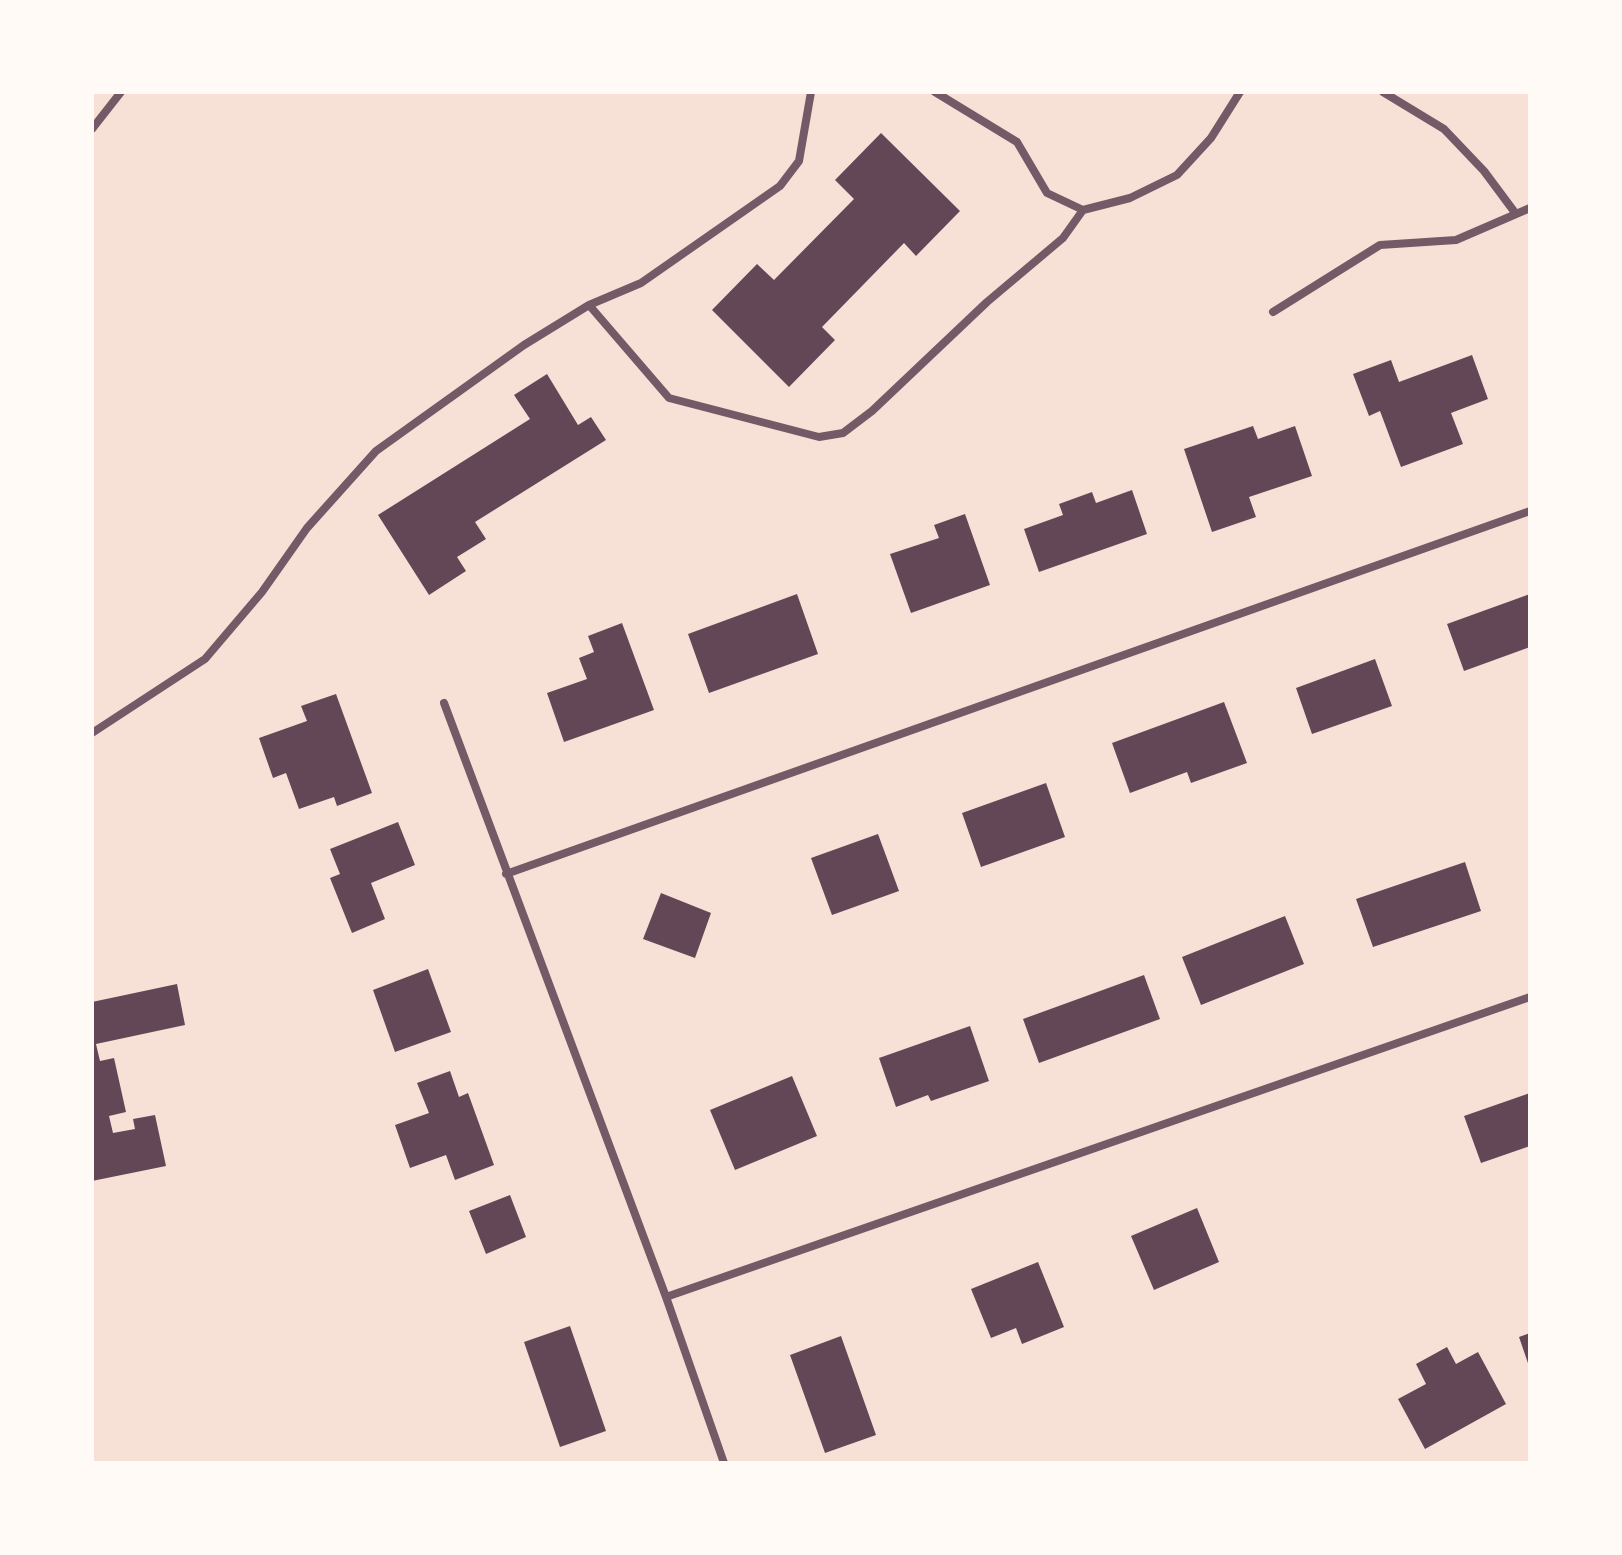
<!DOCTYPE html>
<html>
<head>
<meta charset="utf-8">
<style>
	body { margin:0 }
	#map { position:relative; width:1622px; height:1555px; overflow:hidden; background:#f7e1d7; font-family:"DejaVu Sans",sans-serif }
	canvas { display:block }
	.frame { position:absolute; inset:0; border:94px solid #fffaf5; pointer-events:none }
</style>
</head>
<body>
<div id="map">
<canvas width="1622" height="1555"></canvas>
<div class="frame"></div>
</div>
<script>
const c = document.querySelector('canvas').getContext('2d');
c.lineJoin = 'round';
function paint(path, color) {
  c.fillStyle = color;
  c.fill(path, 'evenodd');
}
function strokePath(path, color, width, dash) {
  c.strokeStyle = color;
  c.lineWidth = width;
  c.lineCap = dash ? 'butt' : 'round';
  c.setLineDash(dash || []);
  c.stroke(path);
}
paint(new Path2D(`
	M881,133L960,211L916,256L904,243L822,327L835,340L789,387L712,310L757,264L774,280L854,199L835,180Z
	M1472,355L1488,399L1451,413L1463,444L1401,467L1380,411L1369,416L1353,374L1391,360L1399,382Z
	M547,374L578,425L591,417L606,440L475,522L486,539L457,557L466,571L429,595L378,515L530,419L514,395Z
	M1253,426L1258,439L1295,426L1312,476L1249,497L1256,517L1212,532L1184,449Z
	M1132,490L1147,534L1039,572L1024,529L1063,515L1059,504L1092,492L1096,503Z
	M965,514L990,585L911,613L890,554L939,538L934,525Z
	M797,594L818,654L709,693L688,634Z
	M1530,594V647L1464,671L1447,624Z
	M622,623L654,710L564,742L547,693L587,679L579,658L594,652L588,636Z
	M1375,659L1392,706L1312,734L1296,688Z
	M336,694L372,793L337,806L334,797L299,809L286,773L273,778L259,738L307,721L301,706Z
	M1224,702L1247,763L1191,783L1187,772L1130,793L1112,743Z
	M1046,783L1065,837L981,867L962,813Z
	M398,822L415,865L371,883L385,919L352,933L330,878L340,874L330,849Z
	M878,834L899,891L832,915L811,858Z
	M1465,862L1481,911L1373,947L1356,899Z
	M661,893L711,913L695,958L643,939Z
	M1285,916L1304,964L1201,1005L1182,957Z
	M428,969L451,1032L395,1052L373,990Z
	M1144,975L1160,1019L1039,1063L1023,1019Z
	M177,984L185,1025L96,1044L100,1061L114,1058L126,1112L109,1116L113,1133L135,1129L133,1119L155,1115L166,1166L92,1181V1002Z
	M970,1026L989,1081L931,1101L928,1095L896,1107L879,1058Z
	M450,1071L459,1097L468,1093L494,1165L455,1180L446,1155L410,1168L395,1125L429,1113L417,1083Z
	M792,1076L817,1136L735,1170L710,1110Z
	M1530,1093V1146L1481,1163L1464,1116Z
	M510,1195L526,1237L486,1254L469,1211Z
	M1197,1208L1219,1262L1154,1290L1131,1236Z
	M1038,1262L1064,1327L1022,1344L1016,1328L991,1338L971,1289Z
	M570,1326L606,1431L560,1447L524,1342Z
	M1530,1333V1369L1519,1337Z
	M841,1336L876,1435L825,1453L790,1355Z
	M1447,1347L1456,1364L1478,1352L1506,1404L1425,1449L1398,1399L1426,1384L1416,1364Z`), '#644757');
strokePath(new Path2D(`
	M935,92L1017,142L1047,193L1083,210L1130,198L1177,175L1211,138L1240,92
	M1383,92L1444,129L1484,171L1516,214
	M92,129L121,92
	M589,305L669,398L819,437L843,433L872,411L987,302L1063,238L1083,210
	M1273,312L1380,245L1456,240L1530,208
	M444,703L666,1297L724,1463
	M92,733L205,659L262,592L307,528L376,451L524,345L589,305L641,283L780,186L799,161L811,92
	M506,874L1530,511
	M666,1297L1530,997`), '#755966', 8);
</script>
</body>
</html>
